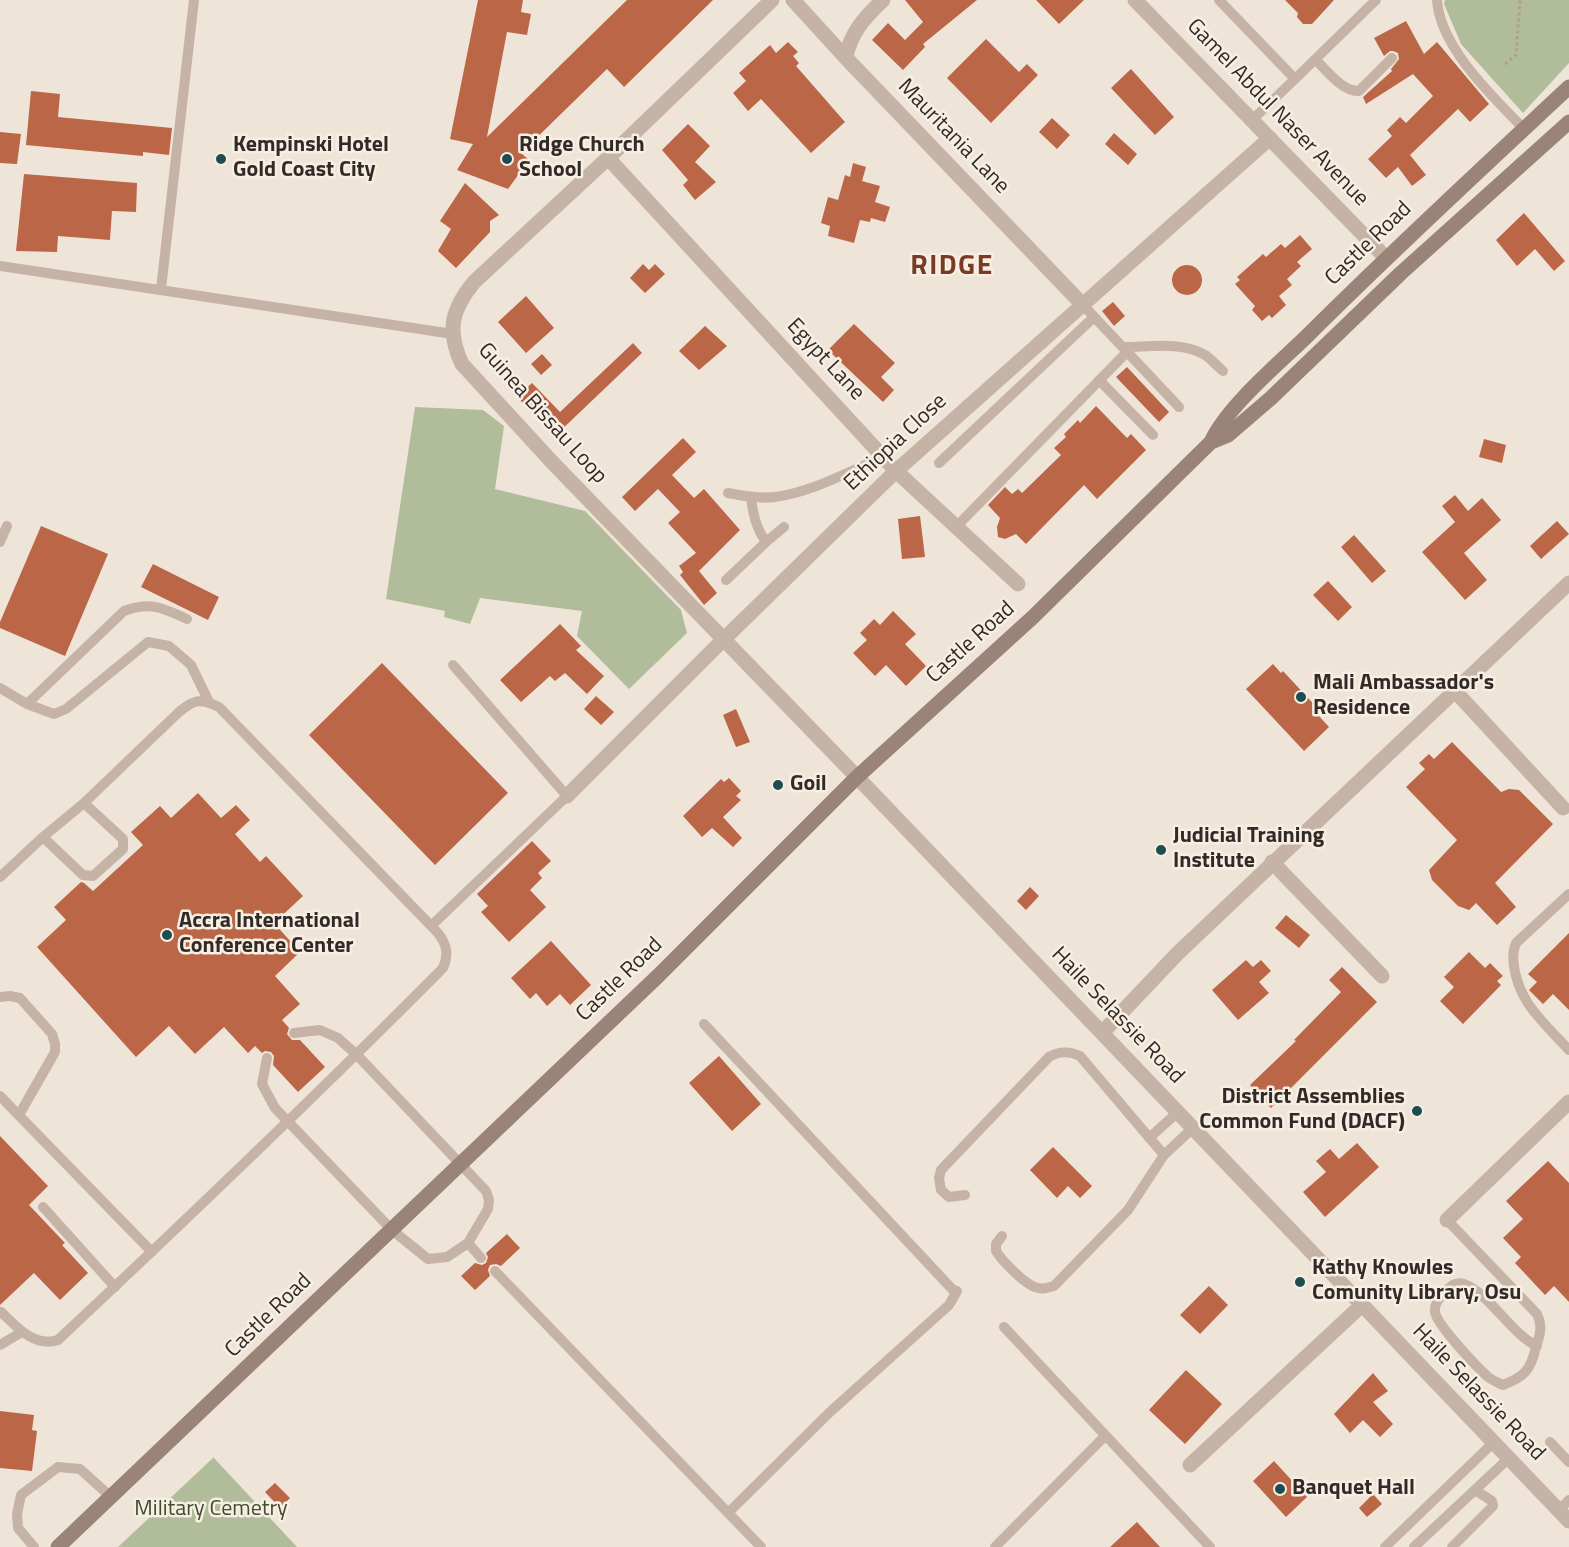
<!DOCTYPE html>
<html>
<head>
<meta charset="utf-8">
<style>
	body { margin:0 }
	canvas { display:block; background:#efe4d8 }
</style>
</head>
<body>
<canvas width="1569" height="1547"></canvas>
<script>
const c = document.querySelector('canvas').getContext('2d');
c.lineJoin = 'round';
function paint(path, color) {
  c.fillStyle = color;
  c.fill(path, 'evenodd');
}
function strokePath(path, color, width, dash) {
  c.strokeStyle = color;
  c.lineWidth = width;
  c.lineCap = dash ? 'butt' : 'round';
  c.setLineDash(dash || []);
  c.stroke(path);
}
function label(font, color, halo, rows, align = 'center') {
  c.font = font + ' "Titillium Web",sans-serif';
  c.lineWidth = 5;
  c.setLineDash([]);
  c.textBaseline = 'middle';
  c.strokeStyle = halo;
  c.fillStyle = color;
  for (const [text, x, y, turn = 0] of rows) {
    c.save();
    c.translate(x, y);
    c.rotate((+turn || 0) * Math.PI / 180);
    c.textAlign = isNaN(turn) ? turn : align;
    if (halo) c.strokeText(text, 0, 0);
    c.fillText(text, 0, 0);
    c.restore();
  }
}
paint(new Path2D(`
	M1445,0H1569V63L1523,113L1461,44L1444,4Z
	M415,407L483,410L504,426L495,489L585,511L681,610L687,633L629,689L577,636L582,611L480,598L470,624L444,617L445,611L386,599Z
	M213,1457L297,1547H118L213,1458Z`), '#b0bc9a');
paint(new Path2D(`
	M478,0H523L521,12L531,14L527,35L507,32L487,137L627,0H713L624,87L607,69L521,153L529,160L508,189L457,170L473,144L450,139Z
	M905,0H977L923,44L925,47L903,70L872,40L888,23L905,40L923,22Z
	M1036,0H1084L1059,24Z
	M1285,0H1334L1312,24H1303L1297,17L1298,13Z
	M1406,21L1424,54L1437,42L1489,104L1470,122L1458,109L1410,155L1426,175L1412,186L1398,167L1386,178L1368,159L1392,136L1387,130L1400,117L1406,123L1433,96L1413,74L1366,104L1363,97L1392,71L1391,69L1399,59L1398,53L1393,51H1390L1384,56L1374,38Z
	M986,39L1019,72L1027,64L1038,75L991,123L947,78Z
	M788,42L798,52L793,56L799,63L796,66L845,122L811,153L761,99L748,111L733,93L746,81L739,73L770,45L776,53Z
	M1131,69L1174,117L1155,135L1111,88Z
	M31,91L60,94L58,117L172,128L169,155L143,152V156L26,145Z
	M1052,118L1070,135L1057,149L1039,132Z
	M688,124L710,146L695,162L716,182L695,200L683,185L688,180L662,150Z
	M0,132L21,134L17,164L0,163Z
	M1114,133L1137,154L1128,165L1105,144Z
	M853,163L866,167L862,181L880,186L875,202L890,207L885,222L871,218L870,222L860,220L854,243L828,236L830,226L821,223L828,197L838,200L845,175L850,177Z
	M24,174L137,183L136,212L112,211L110,240L58,236L57,252L16,251Z
	M465,183L499,215L490,221V232L456,268L438,251L451,229L440,221Z
	M1524,213L1565,261L1554,271L1535,249L1517,266L1496,240Z
	M1300,235L1312,249L1297,262L1301,266L1287,279L1292,285L1279,296L1286,305L1272,318L1269,315L1262,321L1252,310L1255,306L1235,284L1240,280L1237,277L1263,254L1266,257L1281,244L1285,248Z
	M643,264L649,270L655,264L665,274L645,293L630,278Z
	M1172 280a15 15 0 1 1 30 0a15 15 0 1 1-30 0Z
	M526,296L554,328L526,353L498,322Z
	M1113,302L1125,316L1114,326L1102,311Z
	M854,324L895,363L881,377L894,390L883,402L828,350Z
	M705,326L727,346L699,370L679,351Z
	M633,343L642,353L557,434L537,413L535,415L517,397L532,383L560,412Z
	M542,354L552,365L541,375L531,364Z
	M1127,367L1169,412L1159,422L1116,377Z
	M1096,406L1127,438L1131,434L1146,450L1097,499L1084,485L1026,544L1016,534L1005,539L998,537L997,527L1000,518L988,505L1005,487L1012,494L1018,489L1022,493L1061,455L1054,448L1066,437L1064,434L1078,420L1080,423Z
	M683,438L696,452L672,475L694,498L704,489L740,530L699,571L717,593L704,605L680,575L683,572L679,566L696,553L668,523L680,512L658,489L635,511L622,497Z
	M1484,439L1506,445L1502,463L1479,457Z
	M1455,495L1468,511L1482,498L1501,520L1464,553L1487,580L1465,600L1422,552L1455,522L1442,506Z
	M920,516L925,557L902,559L898,519Z
	M1557,521L1569,534L1541,559L1530,546Z
	M41,526L108,554L65,656L0,628V622Z
	M1354,535L1386,571L1372,583L1341,547Z
	M153,564L219,597L208,620L141,587Z
	M1328,581L1352,607L1338,621L1313,595Z
	M893,611L916,634L905,644L926,666L906,686L886,665L875,676L853,653L867,640L860,633L874,619L880,625Z
	M560,624L581,646L576,650L604,676L587,694L565,673L555,681L550,676L521,702L500,680Z
	M382,663L508,793L435,865L309,735Z
	M1273,664L1281,673L1283,671L1321,712L1318,715L1329,727L1304,751L1246,689Z
	M596,696L614,712L601,725L584,709Z
	M736,709L750,742L736,747L723,715Z
	M1452,742L1501,792L1509,789L1519,790L1553,824L1495,883L1516,907L1497,925L1476,903L1469,910L1458,906L1432,880L1429,870L1457,840L1406,787L1425,769L1419,763L1429,754L1434,759Z
	M729,778L741,791L736,796L741,800L723,817L742,838L733,847L712,828L702,837L683,816L721,779L724,782Z
	M198,793L221,818L236,805L250,820L235,834L260,862L266,856L303,896L274,923L300,952L275,976L300,1004L282,1020L289,1028L287,1034L292,1040H300L325,1067L298,1092L273,1065L274,1056L271,1052L265,1051L262,1053L255,1046L248,1053L224,1027L195,1054L169,1026L136,1057L37,947L66,920L54,907L81,882L84,883L93,891L143,845L131,832L160,806L171,818Z
	M532,841L551,861L538,873L542,878L530,890L546,907L509,942L481,912L488,906L477,894Z
	M1030,887L1039,896L1026,910L1017,901Z
	M1286,915L1310,935L1299,948L1275,928Z
	M1569,933V1010L1553,994L1543,1004L1529,990L1537,982L1528,974Z
	M551,941L591,985L570,1005L560,994L547,1006L536,993L530,999L511,978Z
	M1469,952L1485,968L1490,963L1503,976L1497,981L1501,985L1463,1024L1440,1001L1454,987L1444,977Z
	M1246,960L1253,967L1261,960L1271,971L1259,982L1269,993L1238,1020L1212,990Z
	M1342,967L1377,1002L1271,1108L1250,1085L1296,1041L1294,1040L1341,992L1329,980Z
	M719,1056L761,1104L732,1131L689,1083Z
	M0,1136L48,1186L29,1205L65,1243L62,1245L88,1273L60,1300L34,1273L0,1305Z
	M1357,1143L1379,1167L1325,1217L1303,1192L1326,1172L1316,1161L1330,1149L1339,1159Z
	M1053,1147L1092,1186L1080,1198L1068,1186L1057,1198L1030,1170Z
	M1548,1161L1569,1183V1302L1554,1286L1545,1295L1515,1263L1521,1257L1503,1238L1523,1219L1506,1201Z
	M507,1234L520,1248L501,1266L496,1264L490,1265L488,1270L490,1276L475,1290L461,1276L475,1263L482,1265L486,1263L488,1257L486,1253Z
	M1209,1286L1228,1305L1200,1334L1180,1315Z
	M1186,1370L1222,1404L1185,1444L1149,1410Z
	M1373,1373L1388,1391L1373,1402L1393,1424L1380,1437L1363,1420L1350,1433L1334,1414Z
	M0,1411L34,1415L32,1430L37,1431L32,1471L0,1468Z
	M1274,1461L1307,1497L1286,1517L1253,1481Z
	M275,1483L290,1498L280,1508L265,1492Z
	M1373,1494L1382,1504L1367,1517L1359,1508Z
	M1137,1522L1160,1547H1110Z`), '#bc6648');
strokePath(new Path2D(`
	M1505,64L1516,55L1520,0`), '#b19f90', 3, [3, 3]);
strokePath(new Path2D(`
	M1219,0L1295,79L1252,120
	M1437,0C1440,47 1492,96 1524,129
	M1316,60C1327,71 1343,92 1359,91L1392,58
	M1295,79L1376,0
	M0,266L453,334
	M161,289L194,0
	M1082,304L1179,407
	M1123,347C1149,347 1182,341 1205,355C1211,359 1217,366 1223,371
	M1099,380L1153,435
	M939,463L1094,317
	M728,493C743,496 759,499 775,497C810,493 850,471 883,457
	M956,527L1127,352
	M0,542L7,526
	M766,542L784,527
	M726,580L766,542C756,528 753,514 751,497
	M0,688L27,704L54,714L66,709L148,642L169,646L191,665L209,702
	M27,704L124,611C151,601 163,608 187,619
	M43,837L83,875L93,876L123,849V839L84,803
	M0,877L43,837L84,803L179,712C195,699 200,698 219,707L438,933C447,945 449,954 443,968C317,1095 188,1218 58,1340C34,1348 16,1326 1,1312
	M1569,894L1516,943C1509,959 1517,985 1526,1000C1534,1015 1557,1037 1569,1050
	M431,926L567,796L453,665
	M0,997L10,996L20,998L52,1034L55,1044V1052L19,1115
	M704,1024L953,1290L957,1291L949,1305L830,1412L728,1513
	M267,1058L262,1084L275,1108L392,1230L428,1259L447,1257L468,1243L488,1209L489,1200L486,1191L357,1055L338,1038L320,1030L294,1033
	M0,1096L152,1252
	M1149,1138L1178,1112
	M965,1195L949,1197L941,1190L939,1178L941,1170L1049,1057C1060,1051 1069,1051 1080,1056L1164,1155
	M43,1207L115,1287
	M1447,1220L1537,1314C1543,1327 1540,1334 1536,1347C1531,1370 1524,1377 1503,1385C1497,1382 1491,1380 1487,1376C1476,1366 1437,1325 1435,1312C1434,1305 1439,1298 1444,1293C1450,1287 1455,1281 1464,1284C1489,1293 1511,1334 1537,1346
	M1002,1236L996,1244V1251C1002,1261 1025,1284 1035,1287C1042,1290 1047,1288 1054,1286L1128,1210L1164,1155L1193,1128
	M468,1243L481,1258
	M495,1271L761,1547
	M1004,1327L1210,1547
	M0,1345L22,1332
	M1550,1442L1569,1462
	M1559,1510L1569,1500
	M34,1547L18,1528L17,1514L21,1495L58,1467L80,1469L111,1497
	M995,1547L1105,1436
	M1385,1547L1494,1442
	M1414,1547L1509,1458
	M1452,1547L1493,1506L1492,1501L1475,1490`), '#c5b4a5', 10);
strokePath(new Path2D(`
	M772,0L608,158L474,282C452,309 446,330 462,364L552,462L857,777L1569,1521
	M793,0L846,58L1082,304
	M1135,0L1386,258
	M846,58C850,33 865,17 883,0
	M608,158L896,471L1018,584
	M1454,690L1563,808
	M567,796L724,639L896,471L1270,138
	M1272,862L1382,976
	M1102,1033L1178,953L1569,583
	M1447,1220L1569,1102
	M1190,1465L1362,1305`), '#c5b4a5', 15);
strokePath(new Path2D(`
	M1211,442C1227,407 1277,365 1305,338C1391,252 1480,170 1569,87
	M58,1547L658,976L857,777L1033,617L1211,442L1228,435L1271,398L1401,273L1569,122`), '#998477', 15);
for (const [x, y, r, color] of [
	[221,159,6,"#1f4c50"],
	[507,159,6,"#1f4c50"],
	[1301,697,6,"#1f4c50"],
	[778,785,6,"#1f4c50"],
	[1161,850,6,"#1f4c50"],
	[167,935,6,"#1f4c50"],
	[1417,1111,6,"#1f4c50"],
	[1300,1282,6,"#1f4c50"],
	[1280,1489,6,"#1f4c50"]
]) {
  const dot = new Path2D();
  dot.arc(x, y, r, 0, 2 * Math.PI);
  c.fillStyle = color;
  c.fill(dot);
  strokePath(dot, '#f7eee4', 2);
}
label('22px', '#322a26', '#f7eee4', [
	["Gamel Abdul Naser Avenue",1277,113,46],
	["Mauritania Lane",953,137,46],
	["Castle Road",1369,244,-44],
	["Egypt Lane",825,360,47],
	["Guinea Bissau Loop",542,414,48],
	["Ethiopia Close",896,443,-43],
	["Castle Road",971,643,-42],
	["Castle Road",620,980,-44],
	["Haile Selassie Road",1117,1016,46],
	["Castle Road",269,1316,-44],
	["Haile Selassie Road",1478,1393,46]
]);
label('bold 22px', '#322a26', '#f7eee4', [
	["Kempinski Hotel",233,146],
	["Gold Coast City",233,171],
	["Ridge Church",519,146],
	["School",519,171],
	["Mali Ambassador's",1313,684],
	["Residence",1313,709],
	["Goil",790,785],
	["Judicial Training",1173,837],
	["Institute",1173,862],
	["Accra International",179,922],
	["Conference Center",179,947],
	["District Assemblies",1405,1098,"right"],
	["Common Fund (DACF)",1405,1123,"right"],
	["Kathy Knowles",1312,1269],
	["Comunity Library, Osu",1312,1294],
	["Banquet Hall",1292,1489]
], 'left');
label('22px', '#414e2c', '#f7eee4', [
	["Military Cemetry",211,1510]
]);
c.letterSpacing = '1.5px';
label('bold 28px', '#7a3b25', '#f7eee4', [
	["RIDGE",952,267]
]);
c.letterSpacing = '0px';
</script>
</body>
</html>
